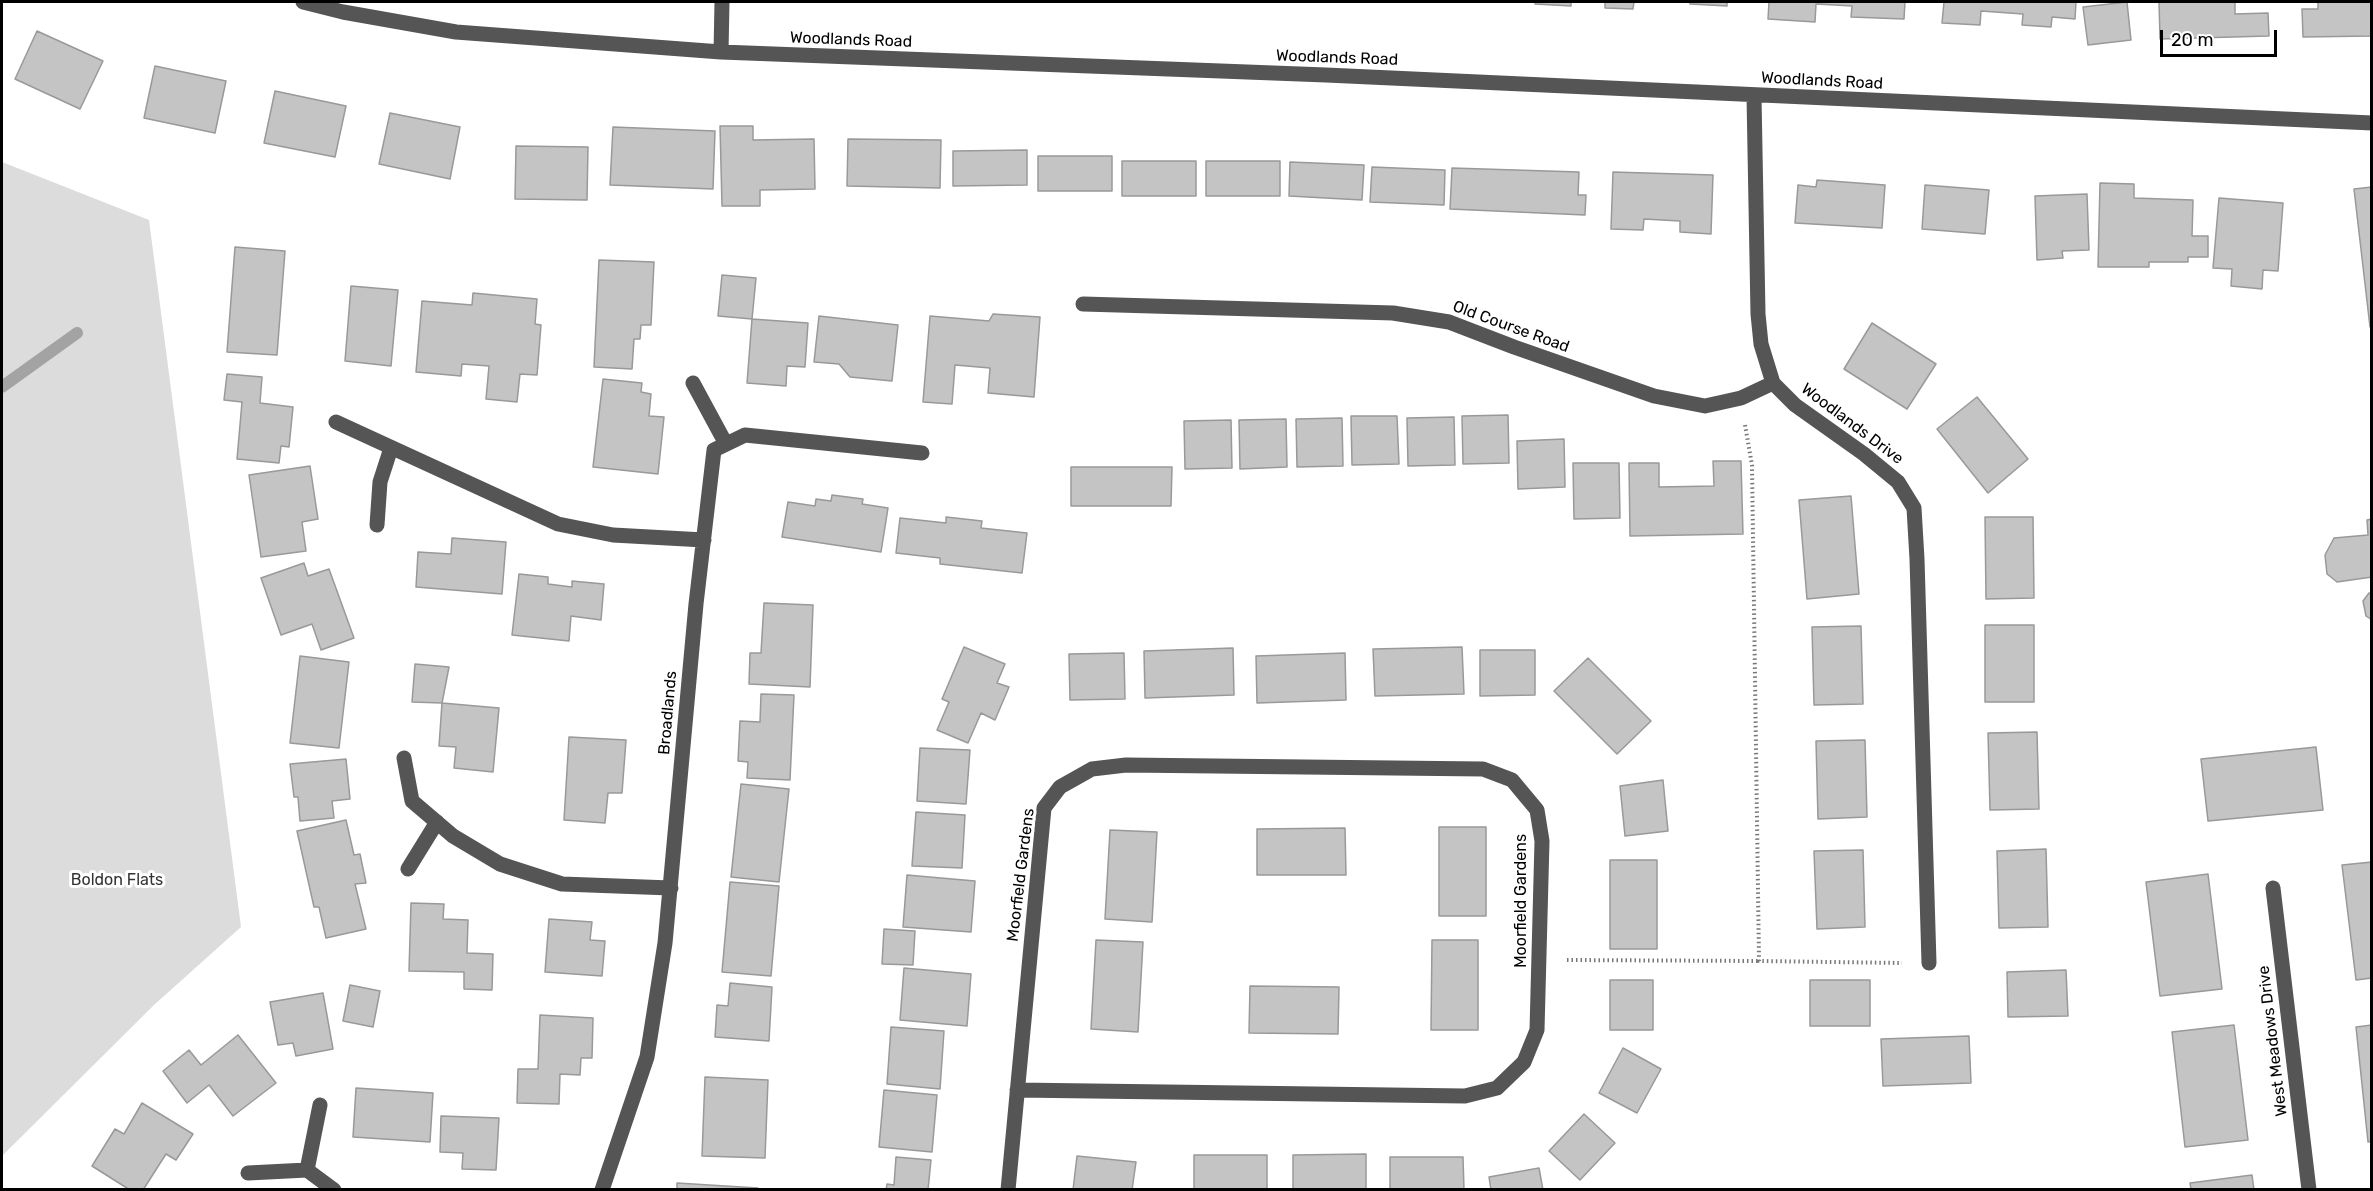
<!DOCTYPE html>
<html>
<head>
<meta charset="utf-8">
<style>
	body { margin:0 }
	#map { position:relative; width:2373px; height:1191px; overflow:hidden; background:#fff; font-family:Rubik,sans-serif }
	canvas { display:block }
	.frame { position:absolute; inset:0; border:3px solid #000; pointer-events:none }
	.scale { position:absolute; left:2160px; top:30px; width:117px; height:27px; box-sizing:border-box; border:3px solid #000; border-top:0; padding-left:8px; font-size:18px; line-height:21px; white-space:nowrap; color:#000; -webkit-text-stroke:4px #fff; paint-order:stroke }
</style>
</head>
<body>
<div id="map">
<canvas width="2373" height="1191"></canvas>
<div class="frame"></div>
<div class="scale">20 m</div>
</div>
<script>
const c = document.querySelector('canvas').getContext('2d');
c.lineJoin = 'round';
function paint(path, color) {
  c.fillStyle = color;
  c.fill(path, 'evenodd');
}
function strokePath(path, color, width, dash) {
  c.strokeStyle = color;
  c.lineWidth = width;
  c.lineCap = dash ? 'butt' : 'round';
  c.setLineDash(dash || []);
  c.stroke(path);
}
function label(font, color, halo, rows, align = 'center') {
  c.font = font + ' Rubik,sans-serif';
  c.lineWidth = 6;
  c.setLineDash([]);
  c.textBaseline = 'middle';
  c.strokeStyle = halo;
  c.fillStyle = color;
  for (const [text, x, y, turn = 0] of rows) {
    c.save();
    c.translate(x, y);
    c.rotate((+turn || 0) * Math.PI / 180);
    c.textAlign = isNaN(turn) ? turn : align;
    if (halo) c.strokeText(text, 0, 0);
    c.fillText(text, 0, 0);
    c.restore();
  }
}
paint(new Path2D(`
	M2,162L149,220L241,927L154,1005L2,1156Z`), '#dcdcdc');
strokePath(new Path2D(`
	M2,387L77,333`), '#a3a3a3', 12);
const building = new Path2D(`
	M1536,2H1571V6L1535,4Z
	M1595,2H1634L1633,9L1605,8V2Z
	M1690,2H1727V6L1690,4Z
	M1769,2H1905L1904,19L1851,17L1852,6L1816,4L1815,22L1768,19Z
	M1944,2H2076L2075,19L2052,17L2051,27L2022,25L2023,14L1981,11L1980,25L1942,23Z
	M2127,2L2131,40L2088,45L2083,7Z
	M2159,2H2235V14L2268,13L2269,36L2160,39Z
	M2318,2H2372V36L2303,37L2302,9H2318Z
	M37,31L103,61L80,109L15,79Z
	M155,66L226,81L215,133L144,118Z
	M275,91L346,106L335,157L264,143Z
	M390,113L460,127L450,179L379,164Z
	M720,126H753V140L814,139L815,189L760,190V206H722Z
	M613,127L715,131L713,189L610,185Z
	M848,139L941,140L940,188L847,186Z
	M516,146L588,147L587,200L515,199Z
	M1027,150V185L953,186V151Z
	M1038,156H1112V191H1038Z
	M1122,161H1196V196H1122Z
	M1206,161H1280V196H1206Z
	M1290,162L1364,165L1362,200L1289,196Z
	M1372,167L1445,170L1444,205L1370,202Z
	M1452,168L1579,172L1578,195H1586L1585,215L1450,209Z
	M1613,172L1713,175L1711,234L1680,232V221L1644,219L1643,230L1611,229Z
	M1817,180L1885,185L1882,228L1795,223L1798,185L1816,187Z
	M2100,183L2134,184V198L2193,200L2192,236H2208V257H2188V262H2149V267H2098Z
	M1925,185L1989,190L1985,234L1922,229Z
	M2372,187V326L2370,327L2354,189Z
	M2087,194L2089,250L2062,251L2063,258L2037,260L2035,196Z
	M2219,198L2283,203L2278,271L2263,270L2262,289L2231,286L2232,269L2213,268Z
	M235,247L285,251L277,355L227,352Z
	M599,260L654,262L651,325H641L640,339H634L632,369L594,367Z
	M722,275L756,278L752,319L718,316Z
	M351,286L398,290L391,366L345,361Z
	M473,293L537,299L535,324L541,325L537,375L520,374L517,402L486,399L489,366L462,364L461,376L416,372L422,301L472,305Z
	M993,314L1040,317L1034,397L988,393L990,368L955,365L952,404L923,402L930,316L989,321Z
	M819,316L898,325L892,381L850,377L839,364L814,362Z
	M752,319L808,323L805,367L787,366L786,386L747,383Z
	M1872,323L1936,364L1907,409L1844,369Z
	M227,374L262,377L260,403L293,407L289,447L281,446L279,463L237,459L242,402L224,400Z
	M603,379L642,383L641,392L651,394L649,416L664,417L658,474L593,467Z
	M1977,397L2028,459L1988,493L1937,429Z
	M1508,415L1509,463L1463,464L1462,416Z
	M1351,416H1397L1399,464L1352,465Z
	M1454,417L1455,465L1408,466L1407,418Z
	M1342,418L1343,466L1297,467L1296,419Z
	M1286,419L1287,467L1240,469L1239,420Z
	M1231,420L1232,468L1185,469L1184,421Z
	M1564,439L1565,487L1518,489L1517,441Z
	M1713,461H1741L1743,534L1630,536L1629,463H1659V487L1714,486Z
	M1573,463H1619L1620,518L1574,519Z
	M310,466L318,519L302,522L306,551L261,557L249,475Z
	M1071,467H1172L1171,506H1071Z
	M832,495L863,499L862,504L888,508L881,552L782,537L788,502L815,506L816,499L831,501Z
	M1851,496L1859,594L1807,599L1799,500Z
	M946,517L982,521L981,528L1027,533L1022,573L940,564V558L896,553L900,518L946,523Z
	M1985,517H2033L2034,598L1986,599Z
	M2372,519V577L2337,582L2327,574L2325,555L2334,538L2368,535L2367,520Z
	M452,538L506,542L502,594L416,587L418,552L451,554Z
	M304,563L308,576L329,569L354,638L321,650L312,624L281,635L261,578Z
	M519,574L548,577V584L572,587V581L604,584L601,620L571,616L569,641L512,635Z
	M2369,593H2372V620L2366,616L2363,601Z
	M764,603L813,605L810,687L749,684L750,653H761Z
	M1985,625H2034V702H1985Z
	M1861,626L1863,704L1814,705L1812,627Z
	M964,647L1005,664L997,683L1009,687L995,720L981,713L968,743L937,730L949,702L942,699Z
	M1462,647L1464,694L1375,696L1373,649Z
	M1233,648L1234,695L1145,698L1144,651Z
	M1480,650H1535V695L1480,696Z
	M1124,653L1125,699L1070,700L1069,654Z
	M1345,653L1346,700L1257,703L1256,656Z
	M300,656L349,662L339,748L290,743Z
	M1588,658L1651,721L1617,754L1554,691Z
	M415,664L449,667L442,703L412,702Z
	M761,694L794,695L790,780L747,778L748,762L738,761L740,721L760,722Z
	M442,703L499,708L493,772L454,768L456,747L439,746Z
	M2037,732L2039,809L1990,810L1988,733Z
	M569,737L626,740L622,793H608L605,823L564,820Z
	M1865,740L1867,817L1818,819L1816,741Z
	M2316,747L2323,810L2208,821L2201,759Z
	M920,748L970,750L966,804L917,801Z
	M346,759L350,799L332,801L334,818L300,821L298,797H294L290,764Z
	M1663,780L1668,831L1625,836L1620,786Z
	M741,784L789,789L779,882L731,877Z
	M916,812L965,815L962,868L912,866Z
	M346,820L354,855L360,854L366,883L355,884L366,929L326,938L319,907H314L297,831Z
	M1439,827H1486V916H1439Z
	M1345,828L1346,875H1257V829Z
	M1110,830L1157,832L1152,922L1105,919Z
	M2046,849L2048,927L1999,928L1997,851Z
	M1863,850L1865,927L1817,929L1814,851Z
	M1610,860H1657V949H1610Z
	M2372,862V978L2356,980L2342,865Z
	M2208,874L2222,989L2160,996L2146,882Z
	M907,875L975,881L971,932L903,927Z
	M730,882L779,886L771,976L722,972Z
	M411,903L444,904L443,919L468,920L467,953L493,954L492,990L464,989V972L409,971Z
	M549,919L592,922L590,940L605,941L602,976L545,972Z
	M884,929L915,931L913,965L882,964Z
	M1096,940L1143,942L1138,1032L1091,1029Z
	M1432,940H1478V1030H1431Z
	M904,968L971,974L967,1026L900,1020Z
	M2066,970L2068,1016L2008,1017L2007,972Z
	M1610,980H1653V1030H1610Z
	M1810,980H1870V1026H1810Z
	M730,983L772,987L769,1041L715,1037L717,1005L728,1006Z
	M350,985L380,991L373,1027L343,1021Z
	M1250,986L1339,987L1338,1034L1249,1033Z
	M323,993L333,1049L296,1056L293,1043L278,1045L270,1002Z
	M540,1015L593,1018L592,1058H581L580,1075L560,1074L559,1104L517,1103L518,1069H538Z
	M2234,1025L2248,1140L2185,1147L2172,1032Z
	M2372,1025V1141L2368,1142L2356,1027Z
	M891,1027L944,1031L940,1089L887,1084Z
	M238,1035L276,1083L233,1116L209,1085L187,1103L163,1071L189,1050L201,1065Z
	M1969,1036L1971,1083L1883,1086L1881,1039Z
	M1623,1048L1661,1069L1637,1113L1599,1093Z
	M705,1077L768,1080L765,1158L702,1156Z
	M356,1088L433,1093L430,1142L353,1137Z
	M884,1090L937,1095L932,1152L879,1147Z
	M142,1103L193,1134L176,1160L166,1154L143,1190H130L92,1166L115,1129L124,1134Z
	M1584,1114L1615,1143L1580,1180L1549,1151Z
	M441,1116L499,1118L496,1170L462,1169L463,1153L440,1152Z
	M1366,1154V1190H1293V1155Z
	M1194,1155H1267V1190H1194Z
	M1077,1156L1136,1162L1132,1190H1073Z
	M896,1157L931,1160L928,1190H886L887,1184L894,1185Z
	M1390,1157H1463L1464,1190H1390Z
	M1539,1168L1543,1190H1491L1489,1177Z
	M2252,1175L2254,1190H2191L2190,1183Z
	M677,1183L758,1188L757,1190H677Z`);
paint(building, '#c4c4c4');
strokePath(building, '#999', 1.5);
strokePath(new Path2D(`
	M1745,425L1752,465L1759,961L1902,963
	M1567,960L1759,961`), '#777', 4, [1.5, 3]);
strokePath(new Path2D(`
	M303,2L343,12L456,32L721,52L1326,75L2372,123
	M721,52L722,2
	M1754,96L1758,314L1761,344L1773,383L1795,405L1864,454L1898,482L1914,508L1917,559L1929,963
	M1083,304L1393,313L1449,322L1514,347L1654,396L1705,406L1741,398L1773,383
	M693,383L726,444
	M336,422L558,524L613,535L704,540
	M377,525L380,482L391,448
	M404,758L412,801L453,836L500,864L562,884L671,888
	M408,869L437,822
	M2273,888L2309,1190
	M307,1170L320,1105
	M248,1173L307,1170L334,1190
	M602,1190L647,1057L665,943L696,604L714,450L745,435L922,453
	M1008,1190L1044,808L1060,787L1092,769L1126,765L1483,769L1512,780L1537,810L1542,841L1537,1030L1524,1062L1497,1088L1465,1096L1017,1090`), '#555', 15);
label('16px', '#000', '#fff', [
	["Woodlands Road",851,40,2],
	["Woodlands Road",1337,58,2],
	["Woodlands Road",1822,81,3],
	["Old Course Road",1511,327,20],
	["Woodlands Drive",1852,424,37],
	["Broadlands",668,713,-85],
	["Moorfield Gardens",1021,875,-83],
	["Moorfield Gardens",1521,901,-90],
	["West Meadows Drive",2273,1041,-97]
]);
label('16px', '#333', '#fff', [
	["Boldon Flats",117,880]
]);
</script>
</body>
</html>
